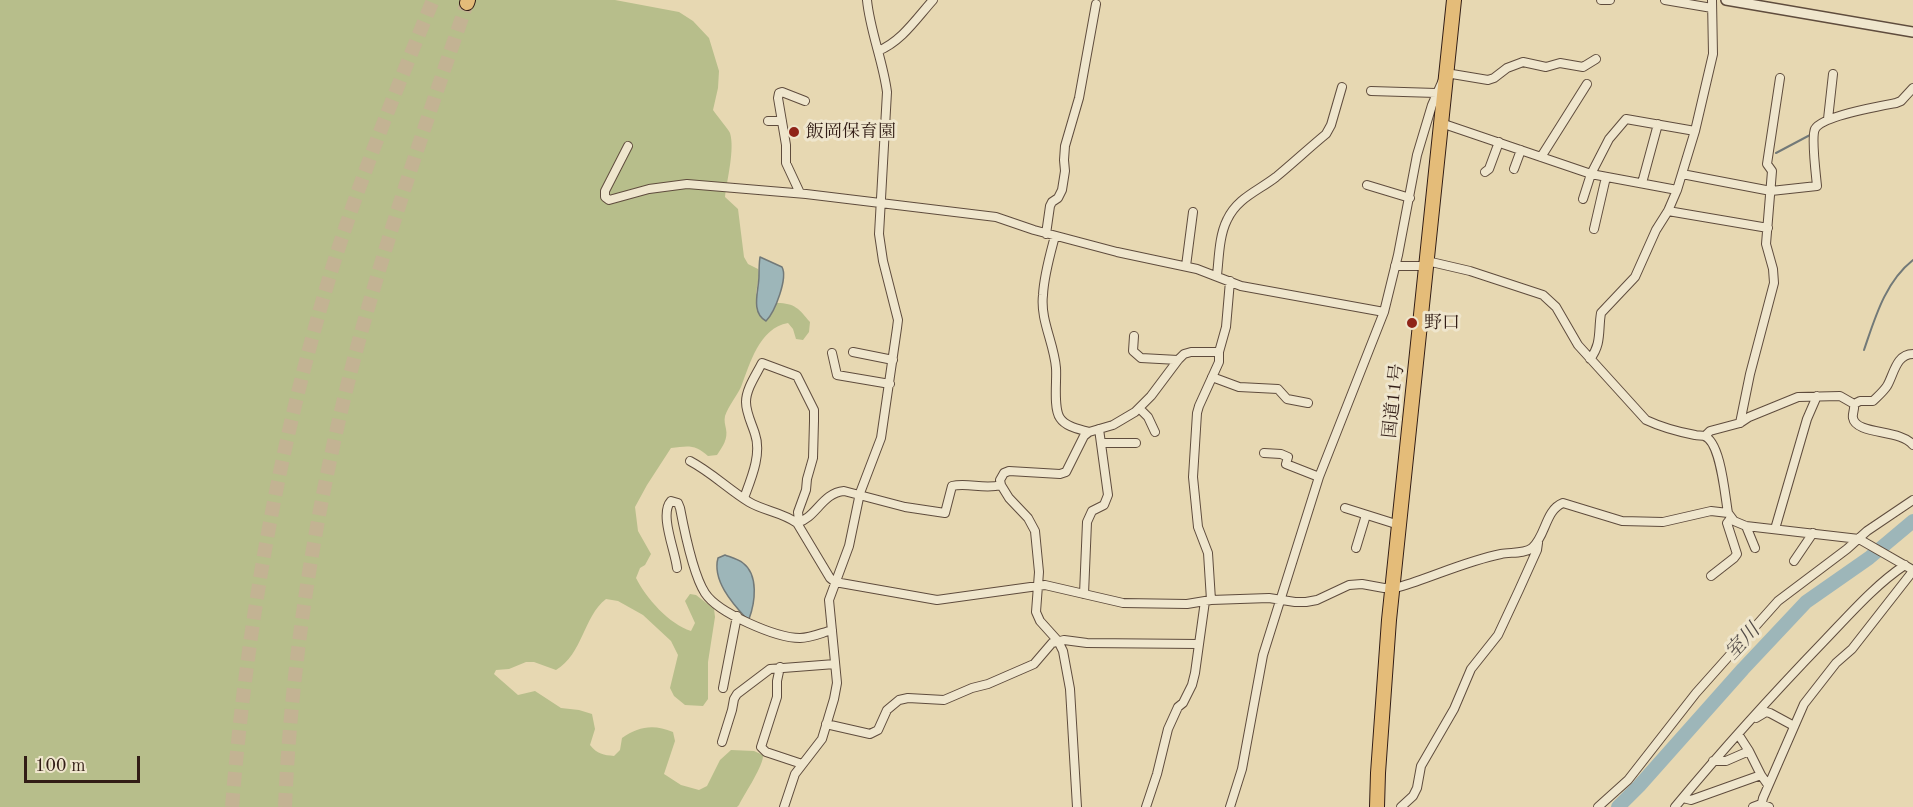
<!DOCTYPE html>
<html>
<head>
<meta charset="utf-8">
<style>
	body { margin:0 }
	#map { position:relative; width:1913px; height:807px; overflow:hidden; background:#e7d8b2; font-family:"Old Standard TT",serif }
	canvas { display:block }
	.scale { position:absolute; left:24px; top:756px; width:116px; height:27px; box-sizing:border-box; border:3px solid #321d16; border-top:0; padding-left:8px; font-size:18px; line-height:21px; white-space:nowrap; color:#321d16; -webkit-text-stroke:4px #efe6cd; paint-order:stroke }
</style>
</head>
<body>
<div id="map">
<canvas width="1913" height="807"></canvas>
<div class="scale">100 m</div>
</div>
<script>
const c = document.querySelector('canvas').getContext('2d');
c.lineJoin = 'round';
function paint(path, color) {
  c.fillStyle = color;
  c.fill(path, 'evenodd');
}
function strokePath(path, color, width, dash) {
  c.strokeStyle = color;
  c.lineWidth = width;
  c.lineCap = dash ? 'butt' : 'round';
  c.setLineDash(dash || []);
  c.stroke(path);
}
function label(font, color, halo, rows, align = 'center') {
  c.font = font + ' "Old Standard TT","Noto Serif JP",serif';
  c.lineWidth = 6;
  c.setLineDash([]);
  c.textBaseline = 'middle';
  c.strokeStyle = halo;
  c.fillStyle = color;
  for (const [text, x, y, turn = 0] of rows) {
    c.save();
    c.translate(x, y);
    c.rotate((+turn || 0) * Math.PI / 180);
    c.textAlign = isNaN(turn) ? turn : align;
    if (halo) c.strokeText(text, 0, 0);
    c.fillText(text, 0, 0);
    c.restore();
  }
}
paint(new Path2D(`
	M0,0H615L679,12L693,21L709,38L719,71L718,88L713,110C717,116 728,129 730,133C735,149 727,180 725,197L738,209L744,257L748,264L758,269L759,276L756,293L769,318L777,303C795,303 799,309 810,322L809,332L803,340L796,339L793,329L788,323C759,328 750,364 741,387C736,397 729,405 725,416C724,421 725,424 726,429C728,439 723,446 717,455L708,456C695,444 688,446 671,448L647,485L635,507L638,531L651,554L645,565L640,568L636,578C646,598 669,624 691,631L695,623L685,601L690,594L696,595L714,609L715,617L708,662V699L703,706L685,705L674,696L670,688L678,655L671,641L643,615L618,601L606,599C583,617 583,654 556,670L534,662H526L509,669L496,670L494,674L518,695L535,691L561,708L579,710L592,714L595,729L590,745C597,754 604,755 614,756L620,750L622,738C639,726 654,724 673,732L675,741L664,774L681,785L699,790L707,786L720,760L731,750L754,751L763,755C764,765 745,793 739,805L737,807H0Z`), '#b7be8b');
const water = new Path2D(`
	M760,257L782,267C788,278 775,312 766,321C750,312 759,290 759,276C759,269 759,264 760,257Z
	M725,555C730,557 738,559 743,563C759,575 755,603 749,619L746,618C732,603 712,580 718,558Z`);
paint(water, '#9db6b9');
strokePath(water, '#727978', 1.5);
strokePath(new Path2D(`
	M1776,153L1810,135
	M1864,350C1875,318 1885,282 1913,260`), '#727978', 2);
strokePath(new Path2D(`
	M1618,807L1639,786L1743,669L1806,602L1869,558L1913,521`), '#9db6b9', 14);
strokePath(new Path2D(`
	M232,807C247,622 280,437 335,259C363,171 398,85 433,0
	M285,807C292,639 323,463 370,301C399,201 433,102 467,3`), '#c3b393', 14, [14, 7]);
const minor = new Path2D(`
	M1601,0H1610
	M1665,0L1712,8
	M878,51C902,41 916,19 933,0
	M1371,91L1436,93
	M1828,119L1833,74
	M768,121H782
	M1441,123L1591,174L1677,190
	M628,146L605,191V197L609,200L649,189L687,184L806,194L996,217L1034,230L1117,252L1197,269L1241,286L1384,312
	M1541,157L1587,84
	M1514,169L1521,150
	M1485,172L1489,169L1499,142
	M1682,174L1771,191L1817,186C1816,175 1811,137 1815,129C1822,116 1880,106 1896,103L1901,101L1913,88
	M1642,183L1658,124
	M1367,185L1410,198
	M800,193L786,163V145L778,98L779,93L782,92L805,101
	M1583,199L1591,174L1609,139L1626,119L1695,131
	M1668,211L1768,228
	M1594,229L1606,177
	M1046,234L1050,206L1052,202L1058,198L1062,190L1065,171L1064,160L1065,146L1079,98L1096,4
	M1055,236C1050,255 1044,275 1043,295C1040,320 1054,343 1056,368C1057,380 1053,408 1060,418C1066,427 1079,429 1089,432
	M1427,261L1470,271L1543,295L1556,307L1578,345L1646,420C1661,427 1679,432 1695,435C1698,436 1701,435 1704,436C1721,441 1725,497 1728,513L1734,521L1746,526L1859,539L1913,570
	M1186,266L1193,212
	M1395,266H1426
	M1217,275C1219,258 1219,236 1227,220C1237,198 1258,191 1276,177C1293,163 1309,148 1326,134L1331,125L1342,87
	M1134,336L1133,351L1141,358L1178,360
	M853,352L893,360
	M832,353L837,375L890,384
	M1590,359C1602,344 1598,330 1601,313L1635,277L1656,230L1668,211L1677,190L1695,131L1713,54L1712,0
	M1212,377L1239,387L1278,389L1287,399L1308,403
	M1854,404C1855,409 1852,414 1853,418C1856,435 1901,429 1913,445
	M1139,408L1148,417L1155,432
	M1740,423L1750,374L1774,283L1773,269L1766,244L1772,171L1767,164L1780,78
	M1705,436L1710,431L1740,423L1749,417L1798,397L1840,396L1854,404L1860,401H1873C1878,396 1883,392 1887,386C1894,374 1896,354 1913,354
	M1101,443H1136
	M1264,453L1281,454L1288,457L1286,464L1319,477
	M690,461C711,472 728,489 749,502C764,511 782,512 797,523L830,578L835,582L937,600L1045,585L1123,603L1187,604L1211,600L1269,598L1295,602H1306L1317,600L1349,585L1362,584L1384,588L1399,587C1433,577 1466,561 1501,554C1510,552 1524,554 1532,548C1546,536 1545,510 1563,503L1622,521L1663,522L1711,511L1728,513
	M744,498C751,479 762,454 755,434C752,424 746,413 746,402C746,389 756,375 762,363L797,376L814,410V421L813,458L807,479L806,490L798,512L799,521
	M1345,508L1399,525
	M797,523C816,518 822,493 844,491L905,507L945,513L952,486C968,482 984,490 1001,485
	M1746,526L1755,548
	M1775,529L1807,419L1817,396
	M1356,548L1366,515
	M1794,561L1813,533
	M677,568C675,550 659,514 671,501L678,503L680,508C684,529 694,576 705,593C718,613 776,638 800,638C811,638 821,633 832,630
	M1711,576L1734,558L1737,554L1727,523L1731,518
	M1084,594L1087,522L1092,511L1104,505L1108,495L1099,429
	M1211,600L1208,553L1198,527L1193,477L1197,413L1199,406L1219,362V352L1226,327L1230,281
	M780,667L777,681V697L761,747L766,752L802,764
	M723,688L737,616
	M1756,718L1766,712L1770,713L1794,726
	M826,724L870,734L878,730L887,710L899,700L908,698L944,700L972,688L988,684L1034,664L1052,643L1064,640L1087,643L1198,644
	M1738,734L1749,751L1761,775
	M722,742L732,710L734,699L737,694L770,669L835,664
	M1713,761H1726L1749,751
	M1683,798L1691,800L1761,775L1768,785
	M784,807L795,774L822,739L834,699L837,683L829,600L849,546L860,493L881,438L897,328L898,320L883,261L879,234L887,92C883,61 870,31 867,0
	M1077,807L1070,689L1063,651L1058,641L1040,621L1036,612L1039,572L1035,531L1028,518L1009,498L1001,485L1000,480L1004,473L1009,471L1060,474L1066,472L1084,436L1089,432L1113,425L1135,412L1151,396L1178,360L1184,354L1191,352H1219
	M1146,807L1157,774L1168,729L1178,707L1183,703L1192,685L1195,673L1205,601
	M1230,807L1242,769L1263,655L1319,477L1384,312L1398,255L1417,155L1432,105L1446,73L1488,80L1494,78L1507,68L1523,62L1546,67L1560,63L1583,67L1596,59
	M1401,807L1413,796L1417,788L1421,766L1454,709L1471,669L1498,635L1519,590L1537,550L1538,543
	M1598,807L1628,780L1696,693L1778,601L1847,549L1867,531L1913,500
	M1675,807C1723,749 1773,694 1825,640C1850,614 1875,585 1905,565
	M1753,807L1761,804L1769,807
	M1761,807L1763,798L1804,704L1836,663L1852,649L1913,571`);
const tertiary = new Path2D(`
	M1726,0L1913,32`);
const trunk = new Path2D(`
	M1377,807L1378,773L1389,620L1454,0`);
const motorway = new Path2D(`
	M467,3L468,0`);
strokePath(minor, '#5f4c3d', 10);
strokePath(tertiary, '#5f4c3d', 12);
strokePath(trunk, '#321d16', 16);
strokePath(motorway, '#321d16', 16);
strokePath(minor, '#efe6cd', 8);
strokePath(tertiary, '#efe6cd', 9);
strokePath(trunk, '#e4bc79', 14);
strokePath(motorway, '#e4bc79', 14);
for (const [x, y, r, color] of [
	[794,132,6,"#8f2418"],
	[1412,323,6,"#8f2418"]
]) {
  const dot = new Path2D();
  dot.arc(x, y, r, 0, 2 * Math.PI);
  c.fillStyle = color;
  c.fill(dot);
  strokePath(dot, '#efe6cd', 2);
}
label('18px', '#321d16', '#efe6cd', [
	["飯岡保育園",806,132],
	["野口",1424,323]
], 'left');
label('18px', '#321d16', '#efe6cd', [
	["国道11号",1394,401,-84]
]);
label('italic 20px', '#524b47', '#efe6cd', [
	["室川",1743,642,-47]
]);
</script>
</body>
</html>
